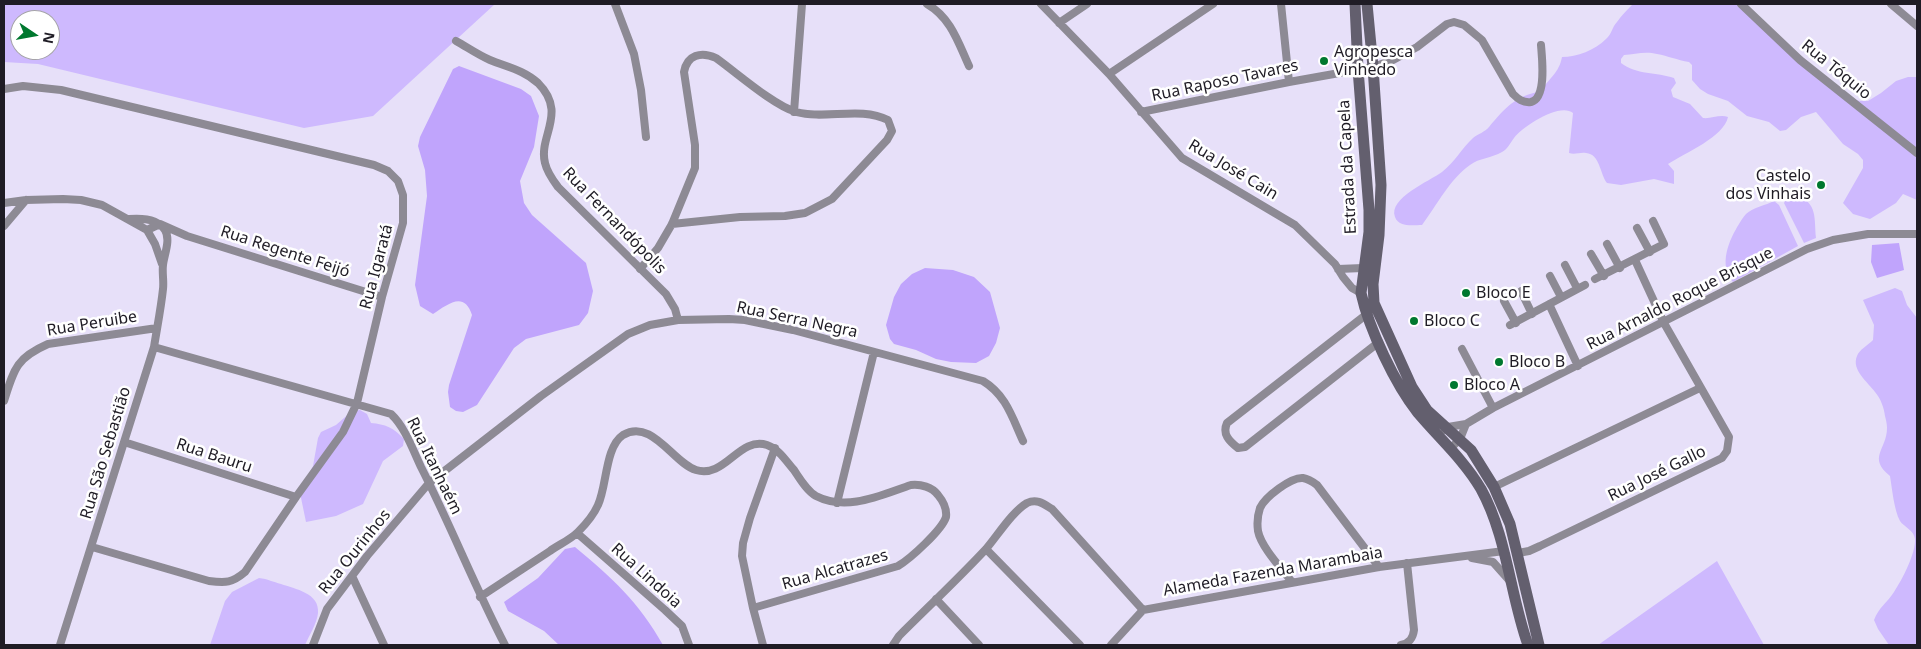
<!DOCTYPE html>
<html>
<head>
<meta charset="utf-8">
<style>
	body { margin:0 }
	#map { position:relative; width:1921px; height:649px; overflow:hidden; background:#e7e0f9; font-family:"Noto Sans",sans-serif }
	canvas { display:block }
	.frame { position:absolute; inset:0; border:5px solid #1f1c25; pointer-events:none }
	.north { position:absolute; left:10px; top:10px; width:50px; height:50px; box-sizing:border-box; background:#fff; border:1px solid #a5a4a8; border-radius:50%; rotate:102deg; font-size:14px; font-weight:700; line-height:20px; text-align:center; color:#1f1c25 }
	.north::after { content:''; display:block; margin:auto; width:18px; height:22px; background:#00782f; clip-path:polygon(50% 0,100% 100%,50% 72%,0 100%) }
</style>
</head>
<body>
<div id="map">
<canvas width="1921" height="649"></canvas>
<div class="frame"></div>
<div class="north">N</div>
</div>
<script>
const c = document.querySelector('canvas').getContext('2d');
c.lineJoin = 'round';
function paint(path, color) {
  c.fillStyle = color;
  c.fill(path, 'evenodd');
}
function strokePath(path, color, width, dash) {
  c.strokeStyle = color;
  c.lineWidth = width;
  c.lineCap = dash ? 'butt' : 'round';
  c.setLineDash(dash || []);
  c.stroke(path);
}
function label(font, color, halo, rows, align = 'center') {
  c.font = font + ' "Noto Sans",sans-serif';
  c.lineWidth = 5;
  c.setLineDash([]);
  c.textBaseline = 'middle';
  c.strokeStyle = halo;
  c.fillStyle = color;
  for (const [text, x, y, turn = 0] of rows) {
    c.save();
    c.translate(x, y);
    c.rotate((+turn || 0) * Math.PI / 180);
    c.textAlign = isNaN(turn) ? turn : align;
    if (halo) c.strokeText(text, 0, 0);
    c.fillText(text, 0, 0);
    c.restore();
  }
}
paint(new Path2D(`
	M4,4H495L373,116L304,128L38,64L4,62ZM20,20H50V50H20Z
	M1633,4H1741L1813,71L1852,99L1860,101H1868L1881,93L1896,81L1908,77H1917V200L1903,194L1896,203L1870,219L1853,214L1843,203L1863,168V160L1858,154L1843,144L1816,112L1801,117L1786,130L1780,131L1769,122L1747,116L1728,101L1708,94L1700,89L1692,80V65L1689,62C1677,60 1668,56 1657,54C1646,51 1635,54 1624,55L1621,59V63C1636,75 1657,72 1674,78L1676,83L1671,90L1673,97L1690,104L1703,118C1711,119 1720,114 1728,117C1724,137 1685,153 1668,164L1674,171V184L1654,179L1621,185L1607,183C1600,174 1600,154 1586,153C1580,152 1575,155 1569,153L1573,113C1560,102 1523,126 1514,138C1510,143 1508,149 1502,152C1492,158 1479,158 1470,165C1450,179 1437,205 1422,225C1414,225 1399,228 1395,217C1388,198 1430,181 1442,172C1454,163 1462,148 1473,138C1478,134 1485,132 1489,127C1506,107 1514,97 1541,91C1550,77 1559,73 1562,57C1577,57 1595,50 1606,39C1612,34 1612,27 1617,22C1621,16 1627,10 1633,4Z
	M1797,195C1818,204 1814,218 1816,238L1804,243L1784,203L1787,198Z
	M1774,201L1779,205L1798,246L1733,282C1718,265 1729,240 1739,224C1741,221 1743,217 1746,214C1752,208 1766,205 1774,201Z
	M1895,288L1902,291L1907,305L1917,318V645H1889L1878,629L1874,620C1879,607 1887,603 1894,592C1902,580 1916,553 1915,539C1914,530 1904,527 1900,521C1894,510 1892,488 1890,476C1867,457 1887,450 1887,428C1887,424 1886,420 1885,416C1884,408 1881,399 1875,392C1868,382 1851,370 1857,356C1859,350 1868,345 1873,340L1874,325L1863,300Z
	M360,410L367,414L371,423C385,424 394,428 404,439L403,446L383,461L363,504L336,516L306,522L300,493L313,466L318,438L321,432L336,425L352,411Z
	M1717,561L1764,645H1598Z
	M259,578C268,579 273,582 281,584C295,589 320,593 318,613C317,623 309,636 305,645H210L225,601L232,592Z`), '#ceb9fe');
paint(new Path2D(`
	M459,66L521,89L531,96L539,116L534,147L520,181L524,203L532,215L586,263L593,291L588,313L579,325L526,339L514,348L477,405L463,412L456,411L450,407L448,392L449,385L472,315C464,290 447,305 433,314L420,306L415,285L427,196L425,170L418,146L420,137L453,69Z
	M1899,243L1904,270L1877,278L1871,262L1872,245Z
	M925,268L953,270L974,277L990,292L1000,328L996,343L989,356L976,363L951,362L936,359L916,350L894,344L890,339L886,325L894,297L901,284L912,274Z
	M575,547C612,578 639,602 663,645H559L544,631L508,611L504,602L538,578L565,549Z`), '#c0a4fc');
strokePath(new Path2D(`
	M615,4L634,54L641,90L646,137
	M927,4C951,18 958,42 969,66
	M1041,4L1109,74L1182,158L1295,225L1335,264L1343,277L1352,288L1361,293
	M1281,4L1289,82
	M1741,4L1800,60L1917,153
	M1891,4L1917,26
	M1059,23L1087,4
	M456,41C467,47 478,55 490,60C507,67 524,70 538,83C568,113 538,136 545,163C547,172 552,179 558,187L666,294L675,309L678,320
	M1109,74L1213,4
	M4,89L23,86L61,90L374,165L388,171L398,181L403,195V223L382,297L357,403L343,432L296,497L245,572C232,583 226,583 209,581L92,547
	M794,112L802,4
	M1141,112L1289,82L1373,67L1393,60L1417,47L1447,24L1454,22L1464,25L1482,40L1513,94C1518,99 1523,103 1531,102C1547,98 1542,58 1541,45
	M4,203L26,200L63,199L81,200L102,205L147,230L155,244L162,264
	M4,226L26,200
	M1637,228L1650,252
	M147,230L160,224L187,236L382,297
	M1607,244L1620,268
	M1591,254L1604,276
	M1565,265L1577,288
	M640,269L658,248L672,224L695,168V145L684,72C687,55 701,51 716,58C737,73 773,105 796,112C826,120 860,106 888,120L892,131L887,140L832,199L805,213L785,216L740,217L672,224
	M1338,269L1363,268L1368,271
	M1550,276L1561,297
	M1595,279L1664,244L1653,221
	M1521,291L1532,314
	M1504,301L1516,323
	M1549,304L1578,366
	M1367,314L1227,423C1222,434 1229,441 1238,448L1245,447L1379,342
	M1510,325L1585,285
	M154,347L391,414C405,427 413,450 421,467C451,526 475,587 505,645
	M1462,349L1493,408
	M4,401C14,369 16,358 48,344L157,328
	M1445,430L1448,427L1466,424L1493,408L1807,249L1833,240L1868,234H1917
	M124,442L296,497
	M1450,449L1460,439L1466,424
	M1494,487L1700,388
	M837,503L874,352
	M577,533L665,610L682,626L689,645
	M986,549L1080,645
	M1518,553L1529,551L1540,546L1722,458L1727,451L1729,437L1664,323L1635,260
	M1472,558L1493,562L1509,580
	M352,576L384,645
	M1292,582C1282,569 1261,547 1258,531C1257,524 1258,514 1260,508C1265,497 1291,477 1303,478C1309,479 1313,482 1317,485L1379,567
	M480,597C503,582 526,567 550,551C558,545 570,540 578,532C585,525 594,514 598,505C607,486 605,447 623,435C652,418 673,463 696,470C725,479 739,436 767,445C779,449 786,461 794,470C800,479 807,491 816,496C847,512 881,495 911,485C921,484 932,487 938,495C943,501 947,509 946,517C942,530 910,559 898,566L753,608
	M936,599L979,645
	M60,645L154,347C157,328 161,308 163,289C164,281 162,273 163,265C164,255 171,240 165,230C158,219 141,218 129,219
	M313,645L327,609L367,556L429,483L541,396L628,334L650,325L678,320L729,319L745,320L793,330L983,381C1006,395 1012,417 1023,441
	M763,645L753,608L742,556L743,543L750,518L775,448
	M893,645L899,636C928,607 958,579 986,549C998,535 1012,512 1027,503C1037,498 1044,504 1052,509L1143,610
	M1111,645L1143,610L1379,567L1504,551
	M1401,645C1410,643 1413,638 1414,630L1407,563`), '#8d8a94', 8);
strokePath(new Path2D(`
	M1355,4L1358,69L1369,210V232L1361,293C1369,329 1395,384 1418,413C1439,438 1464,460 1481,489C1507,536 1510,595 1528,645
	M1367,4L1373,67L1381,185L1379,235L1373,284L1374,303L1412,387L1427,410L1471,450L1494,487L1510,524L1539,645`), '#635f6e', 11);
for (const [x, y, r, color] of [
	[1324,61,5,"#00782f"],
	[1821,185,5,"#00782f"],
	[1466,293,5,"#00782f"],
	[1414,321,5,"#00782f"],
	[1499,362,5,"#00782f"],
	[1454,385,5,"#00782f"]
]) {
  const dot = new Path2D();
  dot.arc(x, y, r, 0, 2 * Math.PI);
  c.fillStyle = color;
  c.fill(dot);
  strokePath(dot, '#fff', 2);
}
label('16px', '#1f1c25', '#fff', [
	["Agropesca",1334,52],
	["Vinhedo",1334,70],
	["Castelo",1811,176,"right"],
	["dos Vinhais",1811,194,"right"],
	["Bloco E",1476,293],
	["Bloco C",1424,321],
	["Bloco B",1509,362],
	["Bloco A",1464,385]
], 'left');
label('16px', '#1f1c25', '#fff', [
	["Rua Tóquio",1836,70,39],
	["Rua Raposo Tavares",1225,81,-12],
	["Estrada da Capela",1348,167,-93],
	["Rua José Cain",1233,170,31],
	["Rua Fernandópolis",614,221,46],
	["Rua Regente Feijó",285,252,18],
	["Rua Igaratá",377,267,-75],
	["Rua Arnaldo Roque Brisque",1680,299,-27],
	["Rua Serra Negra",797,320,12],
	["Rua Peruibe",92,324,-9],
	["Rua São Sebastião",106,453,-73],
	["Rua Bauru",214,456,18],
	["Rua Itanhaém",434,466,64],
	["Rua José Gallo",1657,474,-26],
	["Rua Ourinhos",355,552,-51],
	["Rua Alcatrazes",835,570,-16],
	["Alameda Fazenda Marambaia",1273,572,-10],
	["Rua Lindoia",646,576,42]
]);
</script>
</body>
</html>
